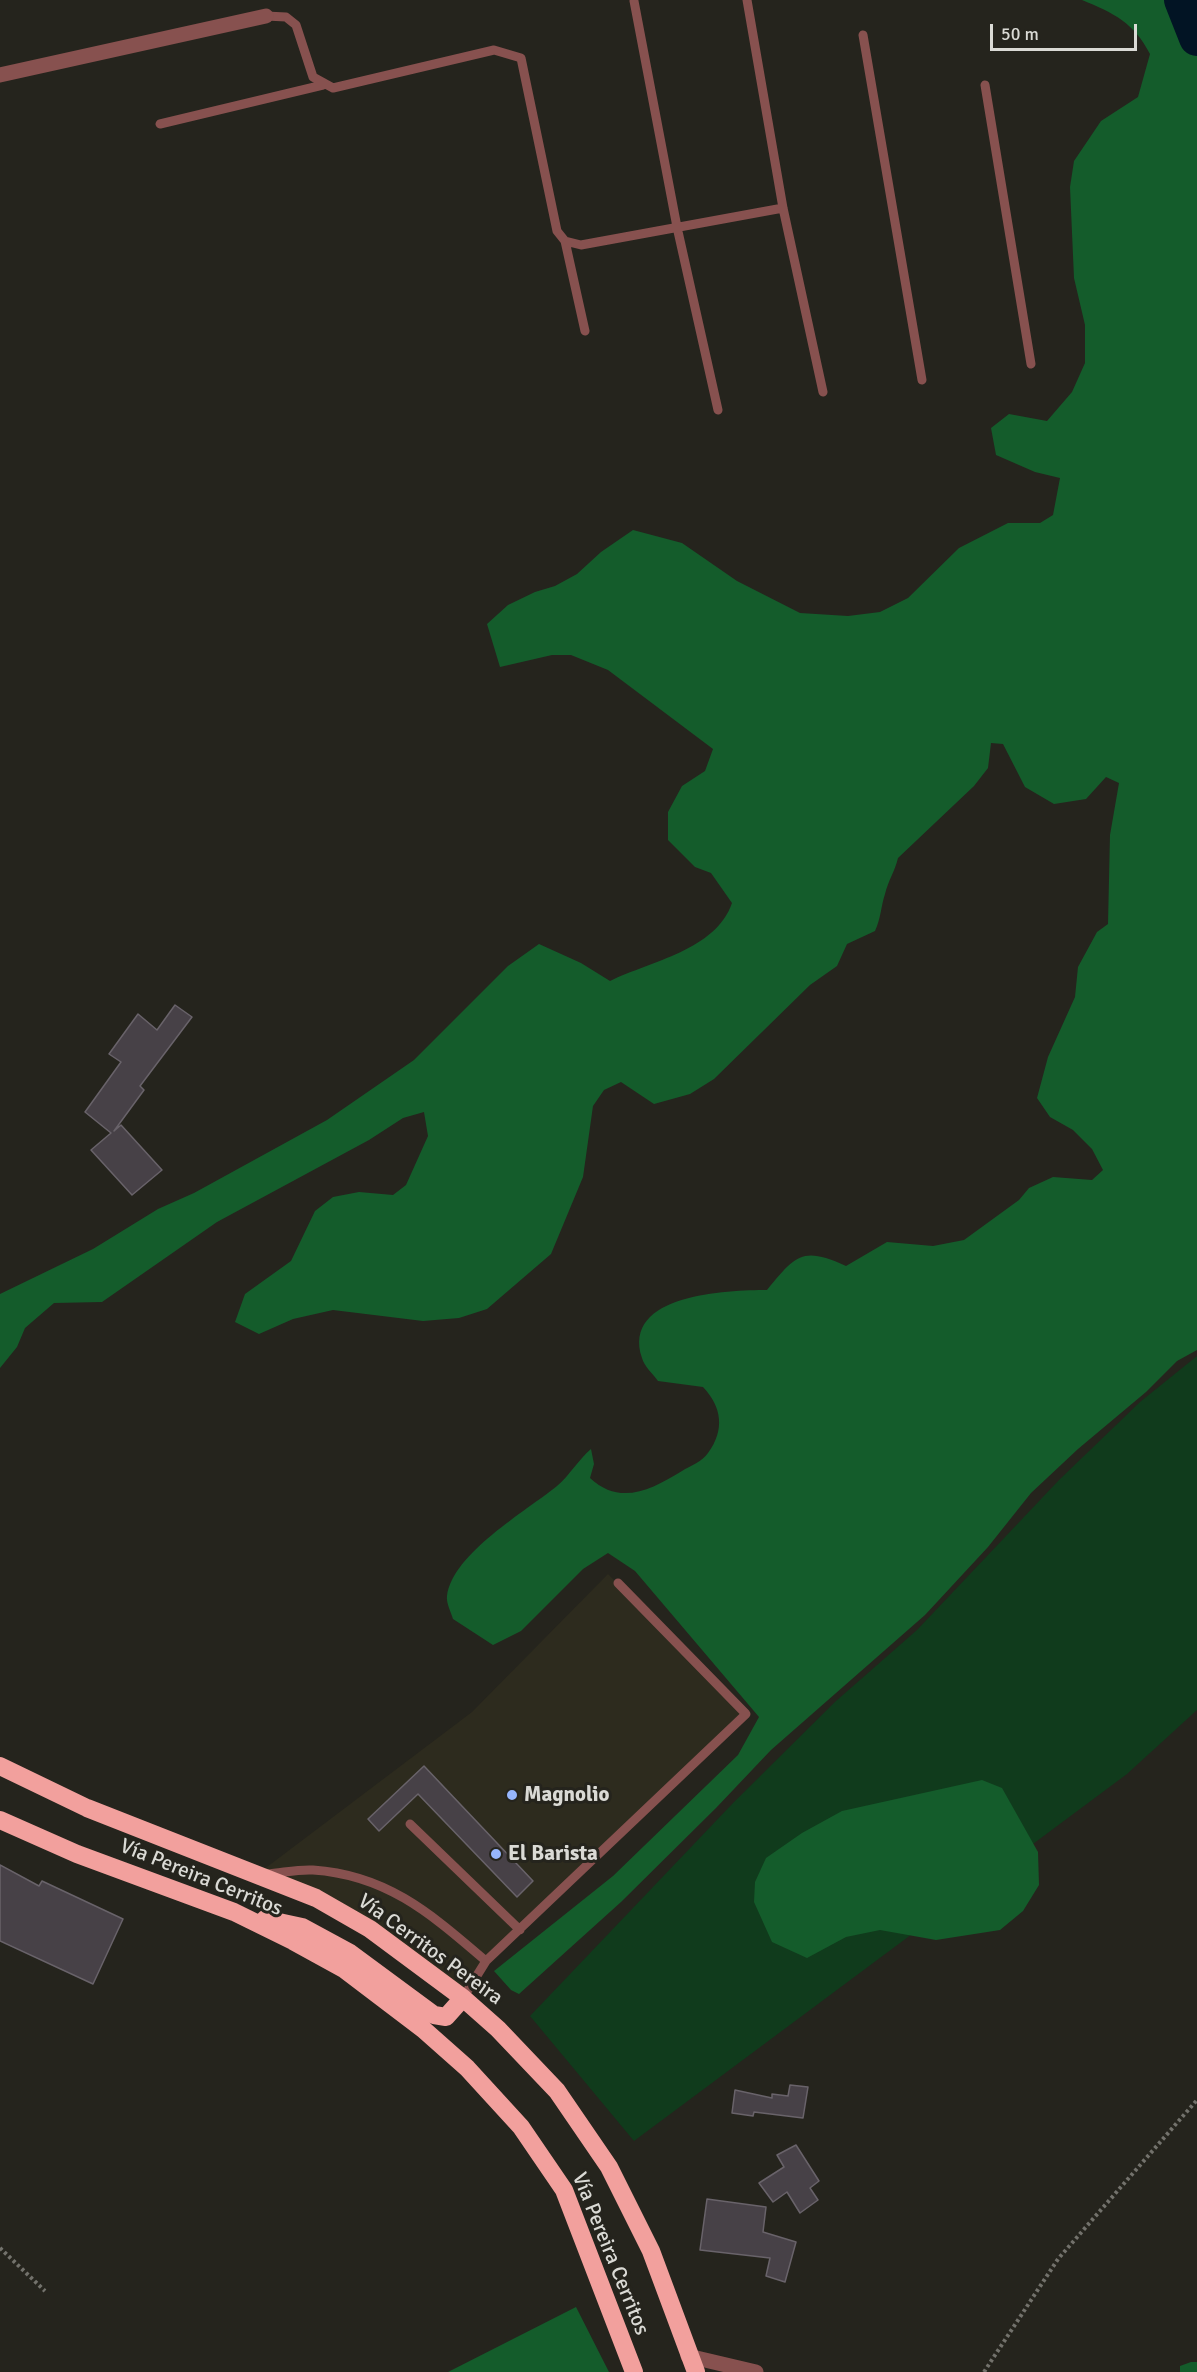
<!DOCTYPE html>
<html>
<head>
<meta charset="utf-8">
<style>
	body { margin:0 }
	#map { position:relative; width:1197px; height:2372px; overflow:hidden; background:#25241d; font-family:Signika,sans-serif }
	canvas { display:block }
	.scale { position:absolute; left:990px; top:24px; width:147px; height:27px; box-sizing:border-box; border:3px solid #dadad5; border-top:0; padding-left:8px; font-size:18px; line-height:21px; white-space:nowrap; color:#dadad5; -webkit-text-stroke:4px #25241d; paint-order:stroke }
</style>
</head>
<body>
<div id="map">
<canvas width="1197" height="2372"></canvas>
<div class="scale">50 m</div>
</div>
<script>
const c = document.querySelector('canvas').getContext('2d');
c.lineJoin = 'round';
function paint(path, color) {
  c.fillStyle = color;
  c.fill(path, 'evenodd');
}
function strokePath(path, color, width, dash) {
  c.strokeStyle = color;
  c.lineWidth = width;
  c.lineCap = dash ? 'butt' : 'round';
  c.setLineDash(dash || []);
  c.stroke(path);
}
function label(font, color, halo, rows, align = 'center') {
  c.font = font + ' Signika,sans-serif';
  c.lineWidth = 6;
  c.setLineDash([]);
  c.textBaseline = 'middle';
  c.strokeStyle = halo;
  c.fillStyle = color;
  for (const [text, x, y, turn = 0] of rows) {
    c.save();
    c.translate(x, y);
    c.rotate((+turn || 0) * Math.PI / 180);
    c.textAlign = isNaN(turn) ? turn : align;
    if (halo) c.strokeText(text, 0, 0);
    c.fillText(text, 0, 0);
    c.restore();
  }
}
paint(new Path2D(`
	M608,1574L746,1714L486,1961L463,1998L370,1929L255,1876L472,1712Z`), '#2d2b1e');
paint(new Path2D(`
	M1197,1356V1710L1127,1774L634,2141L530,2016L734,1802L836,1701L917,1630L1059,1480L1140,1402Z`), '#103b1c');
paint(new Path2D(`
	M1082,0H1195L1197,2V1350L1177,1361L1146,1392L1078,1449L1031,1493L988,1547L925,1615L771,1750L716,1808L621,1902L519,1994L511,1990L494,1971L613,1876L738,1755L759,1717L635,1571L608,1553L583,1569L521,1631L493,1645L453,1619C451,1612 446,1603 447,1596C453,1553 525,1512 557,1486C570,1475 578,1460 591,1449L594,1464L590,1478C620,1506 651,1490 682,1471C690,1466 703,1461 708,1453C725,1430 722,1407 703,1387L658,1381C653,1374 644,1366 642,1358C621,1294 727,1290 767,1290C796,1255 802,1246 846,1266L887,1242L933,1246L964,1240L1019,1200L1029,1188L1053,1177L1092,1180L1103,1170L1092,1149L1073,1130L1050,1117L1037,1098L1048,1057L1075,997L1078,967L1097,932L1108,924L1110,835L1119,783L1106,777L1086,799L1054,804L1025,787L1003,744L991,743L988,768L974,786L898,858C895,871 888,881 885,894C881,906 881,918 875,931L847,944L837,966L810,985L714,1079L690,1094L654,1104L621,1082L604,1090L593,1106L583,1177L551,1254L487,1309L459,1318L423,1321L333,1310L293,1319L259,1334L235,1322L245,1294L291,1261L315,1211L333,1197L359,1192L393,1195L406,1185L428,1136L424,1112L403,1118L369,1140L217,1222L102,1302L54,1303L25,1328L17,1347L0,1368V1294L93,1249L158,1209L194,1193L327,1120L414,1060L508,966L539,944L581,963L610,981C651,961 716,950 732,903L711,873L695,867L668,840V812L682,786L705,771L713,749L608,670L571,655H552L500,667L487,624L508,605L535,592L555,586L577,574L601,552L633,530L682,543L737,581L800,613L848,616L880,612L908,598L959,548L1008,523H1040L1053,515L1060,478L1035,472L996,455L991,428L1009,414L1047,421L1072,392L1085,363V325L1074,278L1070,187L1074,161L1101,121L1138,97L1150,54C1134,23 1114,13 1082,0Z
	M982,1780L1002,1788L1038,1852L1039,1885L1023,1911L1000,1930L936,1940L880,1930L846,1937L807,1958L772,1942L754,1902L755,1882L766,1858L802,1833L842,1811Z
	M576,2307L609,2372H448Z
	M1191,2362H1197V2372H1180V2366Z`), '#145c2b');
strokePath(new Path2D(`
	M1182,0L1197,38`), '#021424', 36);
const building = new Path2D(`
	M175,1005L192,1017L140,1086L144,1090L114,1131L121,1125L162,1170L132,1195L91,1150L111,1133L85,1112L121,1062L109,1054L138,1014L157,1030Z
	M424,1766L533,1881L517,1897L418,1794L379,1831L368,1819Z
	M0,1865L39,1886L42,1881L123,1919L93,1984L0,1941Z
	M790,2085L808,2087L803,2118L754,2112L753,2116L732,2113L735,2090L772,2098V2094L788,2096Z
	M796,2145L819,2181L810,2188L818,2200L800,2213L787,2192L773,2202L759,2183L784,2167L777,2155Z
	M707,2199L766,2207L763,2232L796,2242L785,2282L766,2276L770,2258L700,2250Z`);
paint(building, '#474147');
strokePath(building, '#69636a', 1.5);
strokePath(new Path2D(`
	M0,2248L45,2291
	M984,2372L1058,2259L1197,2100`), '#73726c', 4, [3, 3]);
strokePath(new Path2D(`
	M747,0L783,208L823,392
	M634,1L677,227L718,410
	M266,16L286,17L296,25L313,77L333,88L494,50L521,58L557,231L565,241L581,245L783,208
	M863,35L922,380
	M985,85L1031,364
	M160,124L323,85
	M565,241L585,331
	M410,1824L520,1930
	M267,1874C282,1873 298,1869 313,1870C388,1875 432,1915 486,1961
	M463,1998L486,1961L746,1714L618,1583`), '#87514f', 9);
strokePath(new Path2D(`
	M0,75L266,16
	M688,2356L756,2372`), '#87514f', 15);
strokePath(new Path2D(`
	M0,1766L87,1808L316,1898L370,1929L463,1998L498,2029L557,2091L609,2167L651,2251L696,2372
	M0,1820L77,1854L234,1912L293,1941L344,1969L423,2029L467,2068L521,2127L564,2190L634,2372
	M265,1919L302,1927L350,1953L434,2015L446,2017L463,1998`), '#f2a09d', 18);
for (const [x, y, r, color] of [
	[512,1795,6,"#96b6fd"],
	[496,1854,6,"#96b6fd"]
]) {
  const dot = new Path2D();
  dot.arc(x, y, r, 0, 2 * Math.PI);
  c.fillStyle = color;
  c.fill(dot);
  strokePath(dot, '#25241d', 2);
}
label('bold 21px', '#dadad5', '#25241d', [
	["Magnolio",524,1795],
	["El Barista",508,1854]
], 'left');
label('21px', '#dadad5', '#25241d', [
	["Vía Pereira Cerritos",201,1878,22],
	["Vía Cerritos Pereira",430,1950,36],
	["Vía Pereira Cerritos",610,2254,68]
]);
</script>
</body>
</html>
